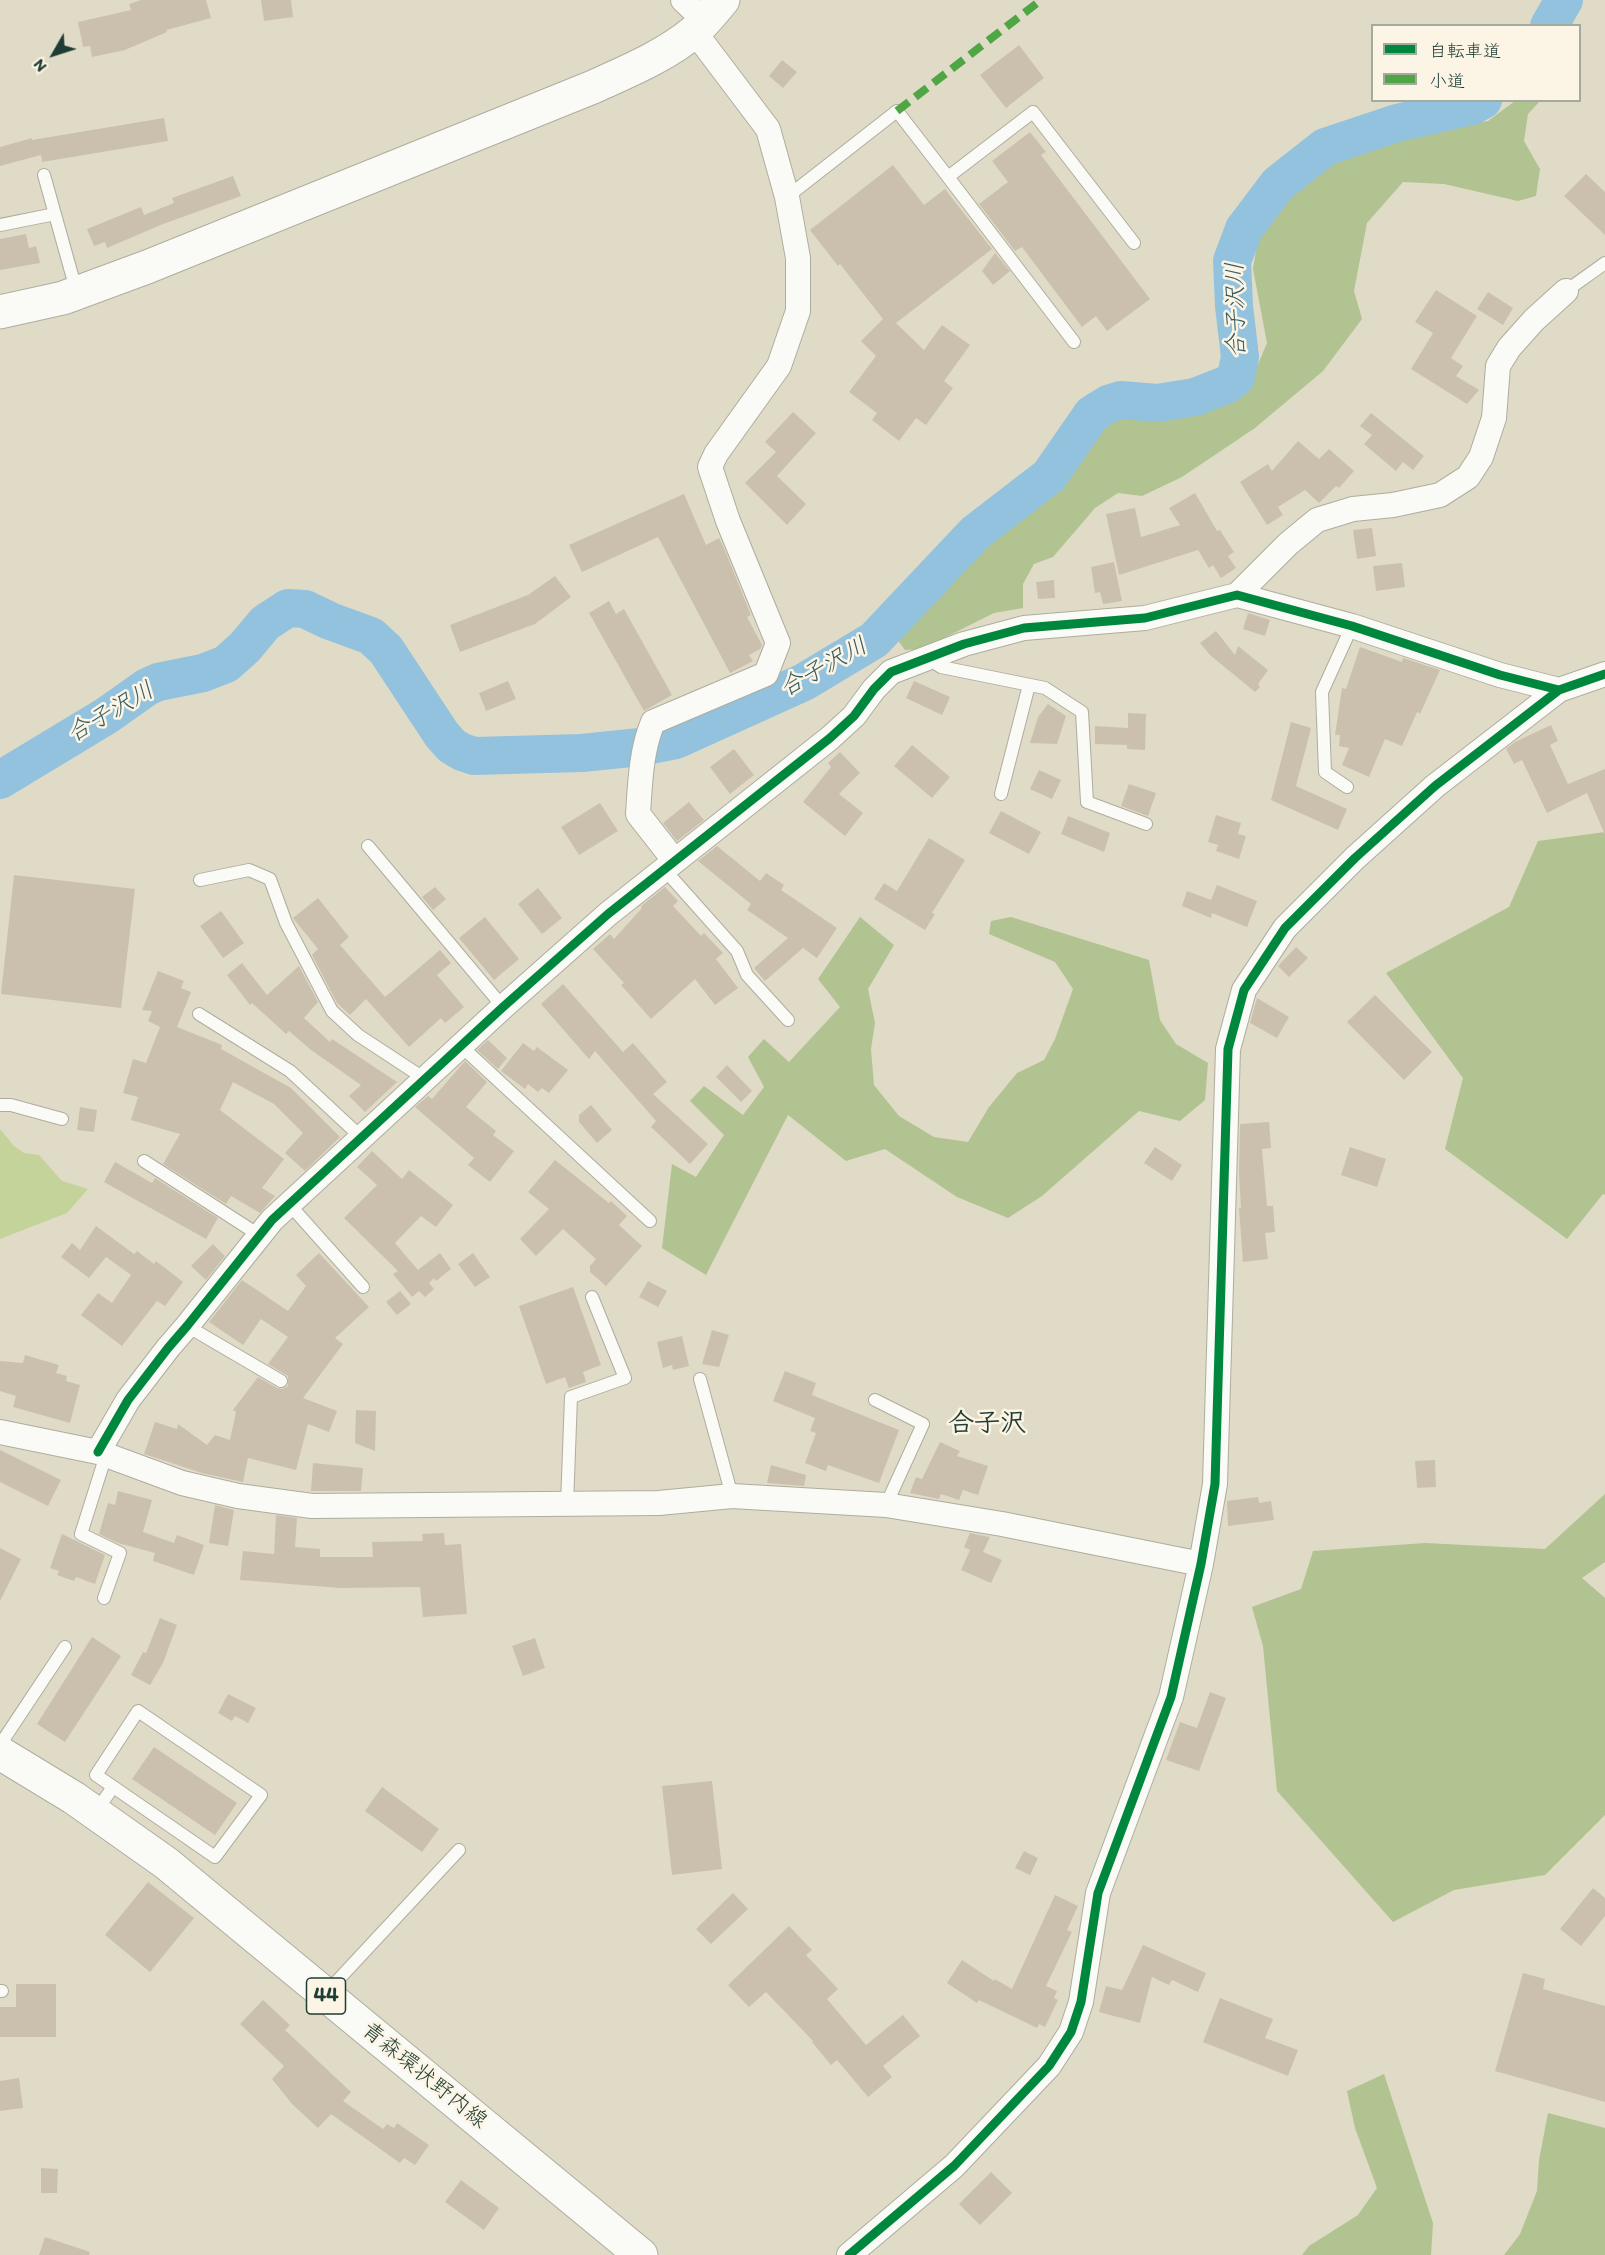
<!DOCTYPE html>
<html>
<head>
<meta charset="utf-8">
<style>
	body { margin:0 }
	#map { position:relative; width:1605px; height:2255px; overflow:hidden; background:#e0dbc6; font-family:Itim,"Klee One",sans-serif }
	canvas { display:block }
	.legend { position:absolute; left:1371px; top:24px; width:210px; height:78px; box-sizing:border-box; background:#fcf5e5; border:2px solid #a4ab9e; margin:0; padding:8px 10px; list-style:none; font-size:18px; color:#1f3d34 }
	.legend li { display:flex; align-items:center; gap:12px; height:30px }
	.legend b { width:30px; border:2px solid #a4ab9e }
	.north { position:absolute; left:24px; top:24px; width:60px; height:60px; -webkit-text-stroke:4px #fcf5e5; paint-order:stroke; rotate:231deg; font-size:16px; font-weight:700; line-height:24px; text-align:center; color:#1f3d34 }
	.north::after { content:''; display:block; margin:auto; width:21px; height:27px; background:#1f3d34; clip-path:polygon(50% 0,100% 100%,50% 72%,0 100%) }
</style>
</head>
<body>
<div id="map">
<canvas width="1605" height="2255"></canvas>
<ul class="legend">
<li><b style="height:8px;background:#00873e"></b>自転車道</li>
<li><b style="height:8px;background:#4fa644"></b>小道</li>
</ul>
<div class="north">N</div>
</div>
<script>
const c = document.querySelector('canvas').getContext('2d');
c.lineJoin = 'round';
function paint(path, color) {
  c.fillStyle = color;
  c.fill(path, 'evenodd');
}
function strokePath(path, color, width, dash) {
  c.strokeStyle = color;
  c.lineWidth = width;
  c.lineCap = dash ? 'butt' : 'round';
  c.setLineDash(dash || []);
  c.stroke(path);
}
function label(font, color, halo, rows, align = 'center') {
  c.font = font + ' Itim,"Klee One",sans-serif';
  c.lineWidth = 5;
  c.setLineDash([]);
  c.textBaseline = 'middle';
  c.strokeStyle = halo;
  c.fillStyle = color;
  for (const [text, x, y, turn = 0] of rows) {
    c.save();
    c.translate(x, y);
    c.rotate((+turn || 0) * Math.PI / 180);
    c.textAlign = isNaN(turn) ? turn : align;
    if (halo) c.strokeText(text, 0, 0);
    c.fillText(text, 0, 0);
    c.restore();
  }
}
paint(new Path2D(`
	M0,1129L14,1146L24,1153L39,1155L62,1181L88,1189L67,1213L0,1239Z`), '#c4d399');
paint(new Path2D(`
	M1515,101H1540L1528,114L1524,141L1540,169L1536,196L1518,201L1444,184L1403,182L1367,223L1354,291L1362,319L1323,371L1255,428L1182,477L1142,496L1118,493L1095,508L1053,557L1034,564L1023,584V608L994,613L922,649L905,650L897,639L924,604L997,529L1066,466L1090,424L1124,407L1153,413L1192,414L1248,388L1267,343L1253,269L1259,232L1284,200L1338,154L1393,132L1488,121Z
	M1605,832V1195L1603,1194L1567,1239L1445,1149L1463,1078L1386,973L1509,907L1538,841Z
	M860,917L894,945L868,989L875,1023L871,1049L874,1085L899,1116L934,1137L968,1142L989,1107L1017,1073L1044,1060L1055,1039L1073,989L1055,962L989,934L991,921L1011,917L1149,960L1160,1020L1176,1044L1208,1063L1205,1100L1180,1121L1139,1111L1042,1196L1008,1218L957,1197L885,1149L846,1161L788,1115L706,1275L662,1248L672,1164L696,1177L724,1135L690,1101L704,1086L743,1115L764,1087L748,1057L764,1039L789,1062L840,1007L818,979Z
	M1605,1494V1562L1582,1578L1605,1598V1815L1545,1875L1454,1890L1393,1922L1277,1791L1263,1646L1252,1607L1301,1589L1313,1551L1425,1543L1545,1549Z
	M1384,2074L1433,2223L1431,2255H1302L1309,2246L1358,2215L1377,2188L1355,2128L1347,2091Z
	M1548,2113L1605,2128V2255H1504L1520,2234L1537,2191L1539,2160Z`), '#b1c391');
strokePath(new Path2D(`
	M1549,26L1564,0
	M0,780L106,716L147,687L158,682L203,673L226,664L245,647L265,623L288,608L305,609L330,621L371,636L386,650L442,735L452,746L462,752L474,756L582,753L640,747L676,740L804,682L874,640L975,533L1049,476L1092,414L1108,404L1121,400L1157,403L1195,397L1228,384L1236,377L1240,357L1234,306L1232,261L1244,229L1278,184L1325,147L1397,123L1472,106L1483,100`), '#93c2de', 38);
paint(new Path2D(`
	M141,0H206L211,18L166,30L167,32L125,50L92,57L90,46L83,47L78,22L131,10L129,4Z
	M261,0H291L293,17L264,21Z
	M1019,45L1044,78L1006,108L980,75Z
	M782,60L797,72L783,88L769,76Z
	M164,118L168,141L42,162L41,155L0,166V147L32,138V140Z
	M1030,132L1046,152L1041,155L1150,299L1107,331L1096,316L1082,327L1022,247L1015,251L979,204L1008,182L992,161Z
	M893,165L924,205L945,189L992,249L896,323L924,350L942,325L970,345L944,381L953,388L926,425L916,418L899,441L872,420L877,413L849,392L876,356L861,341L883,319L840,264L838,266L810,230Z
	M1586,174L1605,192V235L1564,196Z
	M233,176L241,196L163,224L107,248L105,242L94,246L87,229L141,207L144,215L174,203L172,198Z
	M26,234L29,248L36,246L40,263L0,270V239Z
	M995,253L1010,271L993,285L982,271Z
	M1436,290L1477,316L1451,358L1463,366L1456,376L1479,390L1467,404L1411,369L1433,333L1415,322Z
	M1488,292L1513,308L1503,325L1477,309Z
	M793,412L816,433L777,476L806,504L787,525L745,483L776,452L765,442Z
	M1371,413L1424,456L1413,470L1403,462L1396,471L1364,444L1372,435L1360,426Z
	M1298,441L1319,459L1329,449L1354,471L1339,488L1336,486L1319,503L1305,490L1278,507L1283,515L1267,525L1240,482L1268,464L1272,471Z
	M1195,493L1217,531L1220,530L1234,552L1228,556L1236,568L1221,578L1213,565L1209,568L1198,550L1119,575L1106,514L1135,508L1141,537L1180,525L1169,508Z
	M684,494L706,545L719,538L724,548L751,615L747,617L762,645L760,649L749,655L753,661L730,673L658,537L582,572L569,545Z
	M1372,528L1376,556L1357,559L1353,530Z
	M1114,562L1122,601L1103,604L1100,592L1095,593L1091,567Z
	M1402,563L1405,587L1376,591L1373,566Z
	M555,576L571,597L535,624L460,652L450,625L528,595Z
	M1054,580L1055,598L1038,599L1036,582Z
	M609,601L616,614L624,609L672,695L644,711L589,613Z
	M1248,613L1270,620L1265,636L1243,629Z
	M1216,631L1235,655L1238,646L1268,670L1258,684L1260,687L1255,692L1210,655L1200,643Z
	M1360,647L1402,662L1403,658L1440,670L1420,714L1417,712L1402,746L1385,739L1369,777L1342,765L1349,748L1339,746L1340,735H1335L1342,688L1346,689Z
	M508,681L516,699L486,711L479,693Z
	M914,681L950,697L942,715L906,698Z
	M1048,704L1066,716L1057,744L1030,743L1038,717Z
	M1128,713L1146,714L1145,750L1127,749V745L1095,744V726L1128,728Z
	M1291,722L1311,728L1296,786L1347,809L1338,830L1271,800Z
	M1551,725L1558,741L1550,745L1568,784L1605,769V835L1587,793L1547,813L1522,760L1514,764L1506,749L1515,742Z
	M912,745L950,777L932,798L894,766Z
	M734,749L754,775L730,794L710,767Z
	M840,752L860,773L839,794L863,813L845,836L803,802L831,767L828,763Z
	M1039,770L1061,780L1052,799L1030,789Z
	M1129,784L1156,793L1148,816L1121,806Z
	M689,802L704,820L677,841L663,823Z
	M600,803L618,831L579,855L561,827Z
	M1001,811L1041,832L1029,854L989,833Z
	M1216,815L1241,823L1238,834L1246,836L1239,859L1216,851L1218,845L1208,842Z
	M1068,816L1110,833L1104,852L1061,834Z
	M929,838L965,860L932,913L935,914L925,930L874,899L884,883L897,891Z
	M717,846L760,881L766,873L784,885L781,890L837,928L817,958L803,948L765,981L754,968L788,938L747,910L751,904L698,861Z
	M14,875L135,889L121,1008L1,994Z
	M1217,885L1257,901L1247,927L1212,913L1211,918L1182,906L1187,891L1211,900Z
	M435,887L446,899L433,910L422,897Z
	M665,887L678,901L673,906L701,936L704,933L723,953L716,959L738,988L715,1005L695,979L651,1019L621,985L624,983L593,949L610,934L614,939L642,908L641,906Z
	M538,888L562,918L542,934L518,904Z
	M318,898L349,937L340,945L385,997L440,950L451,963L437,975L464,1007L445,1023L441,1018L409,1047L366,999L350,1015L337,1003L312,955L318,949L293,918Z
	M221,911L244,943L223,958L200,926Z
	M485,917L519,959L494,980L459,938Z
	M1296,947L1308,958L1289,977L1278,966Z
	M242,963L267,995L299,966L318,1002L304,1018L330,1042L332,1039L397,1082L365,1112L349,1096L361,1085L311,1050L289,1031L286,1034L252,1003L250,1005L227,975Z
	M158,971L184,981L181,988L191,992L177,1027L222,1045L221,1049L291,1088L340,1137L305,1171L285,1153L303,1133L274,1104L233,1082L220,1110L284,1159L262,1188L275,1196L260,1213L231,1196L226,1204L163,1164L180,1134L131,1120L138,1097L123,1093L133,1059L146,1063L160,1027L148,1021L152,1011L142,1010Z
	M563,984L623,1052L633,1043L667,1082L653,1094L708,1144L690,1164L651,1127L656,1121L595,1051L589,1059L541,1004Z
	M1375,995L1432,1052L1404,1080L1347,1022Z
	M1257,998L1289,1017L1277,1038L1250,1023Z
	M488,1040L507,1058L498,1069L477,1050Z
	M523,1043L534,1051L537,1047L568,1070L549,1093L542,1088L538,1092L528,1084L525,1089L501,1071Z
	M465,1061L487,1082L466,1107L496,1131L493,1135L514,1151L490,1182L468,1165L474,1158L415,1107L428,1096L432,1099Z
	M727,1065L752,1091L741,1102L716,1077Z
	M591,1105L612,1130L597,1143L579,1122V1115Z
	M80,1107L97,1110L94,1132L77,1130Z
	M1269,1122L1271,1148L1262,1149L1267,1206H1273L1275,1232L1265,1233L1268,1259L1243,1262L1239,1208H1241L1239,1174L1240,1124Z
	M1155,1147L1182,1165L1172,1181L1144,1163Z
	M1350,1147L1386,1159L1377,1187L1341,1175Z
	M372,1151L402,1179L409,1170L453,1205L436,1227L421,1216L395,1243L418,1270L440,1253L451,1269L436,1281L434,1278L429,1283L434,1289L425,1297L419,1291L412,1297L393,1274L398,1271L344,1218L377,1185L357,1167Z
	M555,1160L609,1203L611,1201L627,1216L619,1225L642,1246L606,1286L590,1272V1266L596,1259L563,1229L536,1256L520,1239L549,1209L528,1192Z
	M115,1162L152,1183L155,1178L218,1218L206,1239L104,1182Z
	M96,1226L134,1254L137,1251L154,1264L156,1261L183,1282L165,1306L157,1301L122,1346L81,1315L98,1293L112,1303L131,1275L106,1257L89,1278L61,1257L72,1243L80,1250Z
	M213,1244L225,1256L206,1280L191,1266Z
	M319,1253L369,1307L335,1338L343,1344L303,1398L337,1411L329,1432L308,1424L296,1470L248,1458L243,1482L202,1473L144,1454L155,1422L177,1429L178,1424L207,1445L215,1435L230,1440L236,1412L233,1410L258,1377L277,1388L282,1389L288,1386V1376L268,1364L288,1337L261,1319L243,1345L209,1322L242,1280L288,1311L306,1286L296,1275Z
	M473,1253L490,1277L475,1287L458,1264Z
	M648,1281L667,1291L658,1307L639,1297Z
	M573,1287L601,1365L583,1372L586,1382L569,1388L565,1377L546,1384L519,1306Z
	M400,1291L411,1304L397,1315L386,1302Z
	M712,1330L729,1335L719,1367L702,1364Z
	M682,1336L689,1366L673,1370L672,1365L663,1368L657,1342Z
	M25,1355L59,1365L56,1373L67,1376L66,1381L80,1385L70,1423L13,1407L16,1396L0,1391V1361L23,1363Z
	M785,1371L816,1383L812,1395L899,1430L879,1483L828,1465L826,1471L805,1463L816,1433L810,1431L815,1418L773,1401Z
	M356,1410L376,1411L375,1451L355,1443Z
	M940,1442L960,1451L957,1456L988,1466L978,1495L963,1490L959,1500L941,1494L939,1499L910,1493L916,1477L922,1479Z
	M0,1450L61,1480L48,1506L0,1482Z
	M1435,1460L1436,1487L1417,1488L1415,1461Z
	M313,1463L363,1468L361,1491H311Z
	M771,1465L806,1475L804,1486L767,1483Z
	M118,1491L152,1500L143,1532L174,1543L177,1535L204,1545L194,1575L153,1561L155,1553L118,1543L99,1534L108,1503L115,1505Z
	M1258,1497L1259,1503L1271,1501L1274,1520L1228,1526L1227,1501Z
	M215,1505L234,1510L228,1546L209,1543Z
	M276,1515L297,1518L295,1547L320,1549V1557H373L372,1542L423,1541L422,1534L444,1533L445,1545L461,1544L467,1614L423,1617L420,1587L340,1588L240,1580L243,1551L274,1554Z
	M970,1533L990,1537L983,1552L1002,1560L991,1583L961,1570L970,1550L964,1547Z
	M62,1534L105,1555L95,1584L76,1577L74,1581L57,1575L59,1571L50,1568Z
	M0,1548L21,1559L0,1601Z
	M160,1618L177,1625L163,1663L150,1685L131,1675L143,1652L146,1653Z
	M92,1637L121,1656L65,1742L37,1724Z
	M535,1638L545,1668L523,1676L512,1646Z
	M1210,1692L1226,1698L1199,1771L1166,1760L1180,1722L1197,1728Z
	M228,1694L256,1708L248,1723L235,1716L232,1721L218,1713Z
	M154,1747L237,1803L215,1835L132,1779Z
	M712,1781L722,1869L672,1875L662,1786Z
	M382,1787L439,1829L422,1852L365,1811Z
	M1024,1851L1038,1858L1030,1875L1015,1868Z
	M148,1882L194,1918L150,1972L105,1935Z
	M1593,1888L1605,1898V1916L1581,1946L1560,1929Z
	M733,1893L748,1909L711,1944L696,1929Z
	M1055,1895L1078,1906L1067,1930L1072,1932L1046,1986L1057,1991L1054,1998L1058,2000L1045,2027L1039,2024L1037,2028L979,2000L977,2003L947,1983L962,1960L994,1981L995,1979L1012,1989Z
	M789,1926L812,1950L806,1955L838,1989L827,1999L866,2045L903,2015L920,2036L883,2066L892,2077L868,2097L837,2060L831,2065L812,2042L813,2041L766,1992L749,2007L728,1985Z
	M1143,1945L1206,1973L1198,1992L1172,1980L1169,1985L1152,1977L1140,2023L1099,2012L1106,1986L1122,1990Z
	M1523,1973L1545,1979L1543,1989L1605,2006V2102L1495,2071Z
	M16,1984H56V2037H0V2007H16Z
	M1220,1998L1273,2019L1265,2038L1298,2050L1288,2076L1203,2042Z
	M263,2000L290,2025L285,2030L351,2092L343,2101L383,2129L387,2124L394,2128L397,2123L429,2145L415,2165L404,2158L400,2163L331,2114L318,2128L292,2104L272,2079L284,2066L240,2024Z
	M19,2078L23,2108L0,2111V2081Z
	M41,2168L58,2169L57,2193H41Z
	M991,2172L1012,2193L980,2225L959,2204Z
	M461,2180L499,2208L484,2230L445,2202Z
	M45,2237L90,2252L89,2255H39Z`), '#cbc0ae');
const lane = new Path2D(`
	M44,175L77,293
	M787,197L897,111L948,177
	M0,225L55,214
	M1566,291L1605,263
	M1074,342L948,177L1033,112L1134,243
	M928,659L941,667L1045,688L1082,712L1087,802L1146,824
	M1347,787L1325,772L1322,692L1352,626
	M1001,794L1029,685
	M368,846L503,1007
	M664,869L737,951L747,975L788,1020
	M200,880L249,870L270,879L286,923L332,1011L358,1035L425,1079
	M199,1014L290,1071L361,1137
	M461,1046L650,1221
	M0,1105H11L62,1119
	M144,1161L259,1235
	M289,1204L363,1287
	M187,1326L281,1381
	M700,1379L732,1496
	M875,1400L923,1424L886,1505
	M567,1505L571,1397L625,1378L592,1297
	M104,1598L120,1553L81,1534L106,1455
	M138,1711L261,1795L215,1857L96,1775Z
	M0,1745L65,1647
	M95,1813L113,1787
	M0,1991H2
	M325,1994L459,1850`);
const street = new Path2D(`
	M683,0L705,21
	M1237,595L1288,544L1317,520L1353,509L1393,505L1440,495L1468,477L1481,457L1494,418L1498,366L1509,348L1534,320L1566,291
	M674,860L638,814C640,784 641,750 653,722L766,674L778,643L728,521L710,467L716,454L779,366L798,311V258L787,197L768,129L694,31
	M0,1432L98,1452L182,1483L238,1496L312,1506L659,1503L732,1496L886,1505L1002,1524L1201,1564
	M98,1452L128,1400L168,1348L187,1326L272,1220L503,1007L608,914L830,738L854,716L874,689L891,672L964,644L1024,628L1145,618L1237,595L1352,626L1500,675L1559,690
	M849,2255L954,2166L1049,2066L1071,2032L1081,2002L1098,1893L1171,1697L1201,1564L1215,1484L1228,1049L1244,990L1285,928L1355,858L1435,786L1559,690L1605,674`);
const secondary = new Path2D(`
	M0,312L63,298L147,267L593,87C628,71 665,56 695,31C705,22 714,11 723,0`);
const primary = new Path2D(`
	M0,1753L74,1798L166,1863L641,2255`);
strokePath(lane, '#adad9f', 14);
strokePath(street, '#adad9f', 26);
strokePath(secondary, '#adad9f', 35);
strokePath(primary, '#adad9f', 35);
strokePath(lane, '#fafaf6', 12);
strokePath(street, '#fafaf6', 24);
strokePath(secondary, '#fafaf6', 33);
strokePath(primary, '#fafaf6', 33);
strokePath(new Path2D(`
	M897,111L1041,0`), '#4fa644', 8, [15, 8]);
strokePath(new Path2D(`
	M98,1452L128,1400L168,1348L187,1326L272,1220L503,1007L608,914L830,738L854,716L874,689L891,672L964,644L1024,628L1145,618L1237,595L1352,626L1500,675L1559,690
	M849,2255L954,2166L1049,2066L1071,2032L1081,2002L1098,1893L1171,1697L1201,1564L1215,1484L1228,1049L1244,990L1285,928L1355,858L1435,786L1559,690L1605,674`), '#00873e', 9);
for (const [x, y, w] of [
	[326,1996,39]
]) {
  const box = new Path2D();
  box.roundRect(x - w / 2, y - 18, w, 36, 4.5);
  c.fillStyle = '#fcf5e5';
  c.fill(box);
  strokePath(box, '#1f3d34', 1.5);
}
label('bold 21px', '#1f3d34', null, [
	["44",326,1996]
]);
label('22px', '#1f3d34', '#fcf5e5', [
	["青森環状野内線",424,2076,39]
]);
label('italic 24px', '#345c61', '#fcf5e5', [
	["合子沢川",1237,310,-91],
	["合子沢川",824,668,-29],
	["合子沢川",111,713,-30]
]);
label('bold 26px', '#1f3d34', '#fcf5e5', [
	["合子沢",987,1424]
]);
</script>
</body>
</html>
